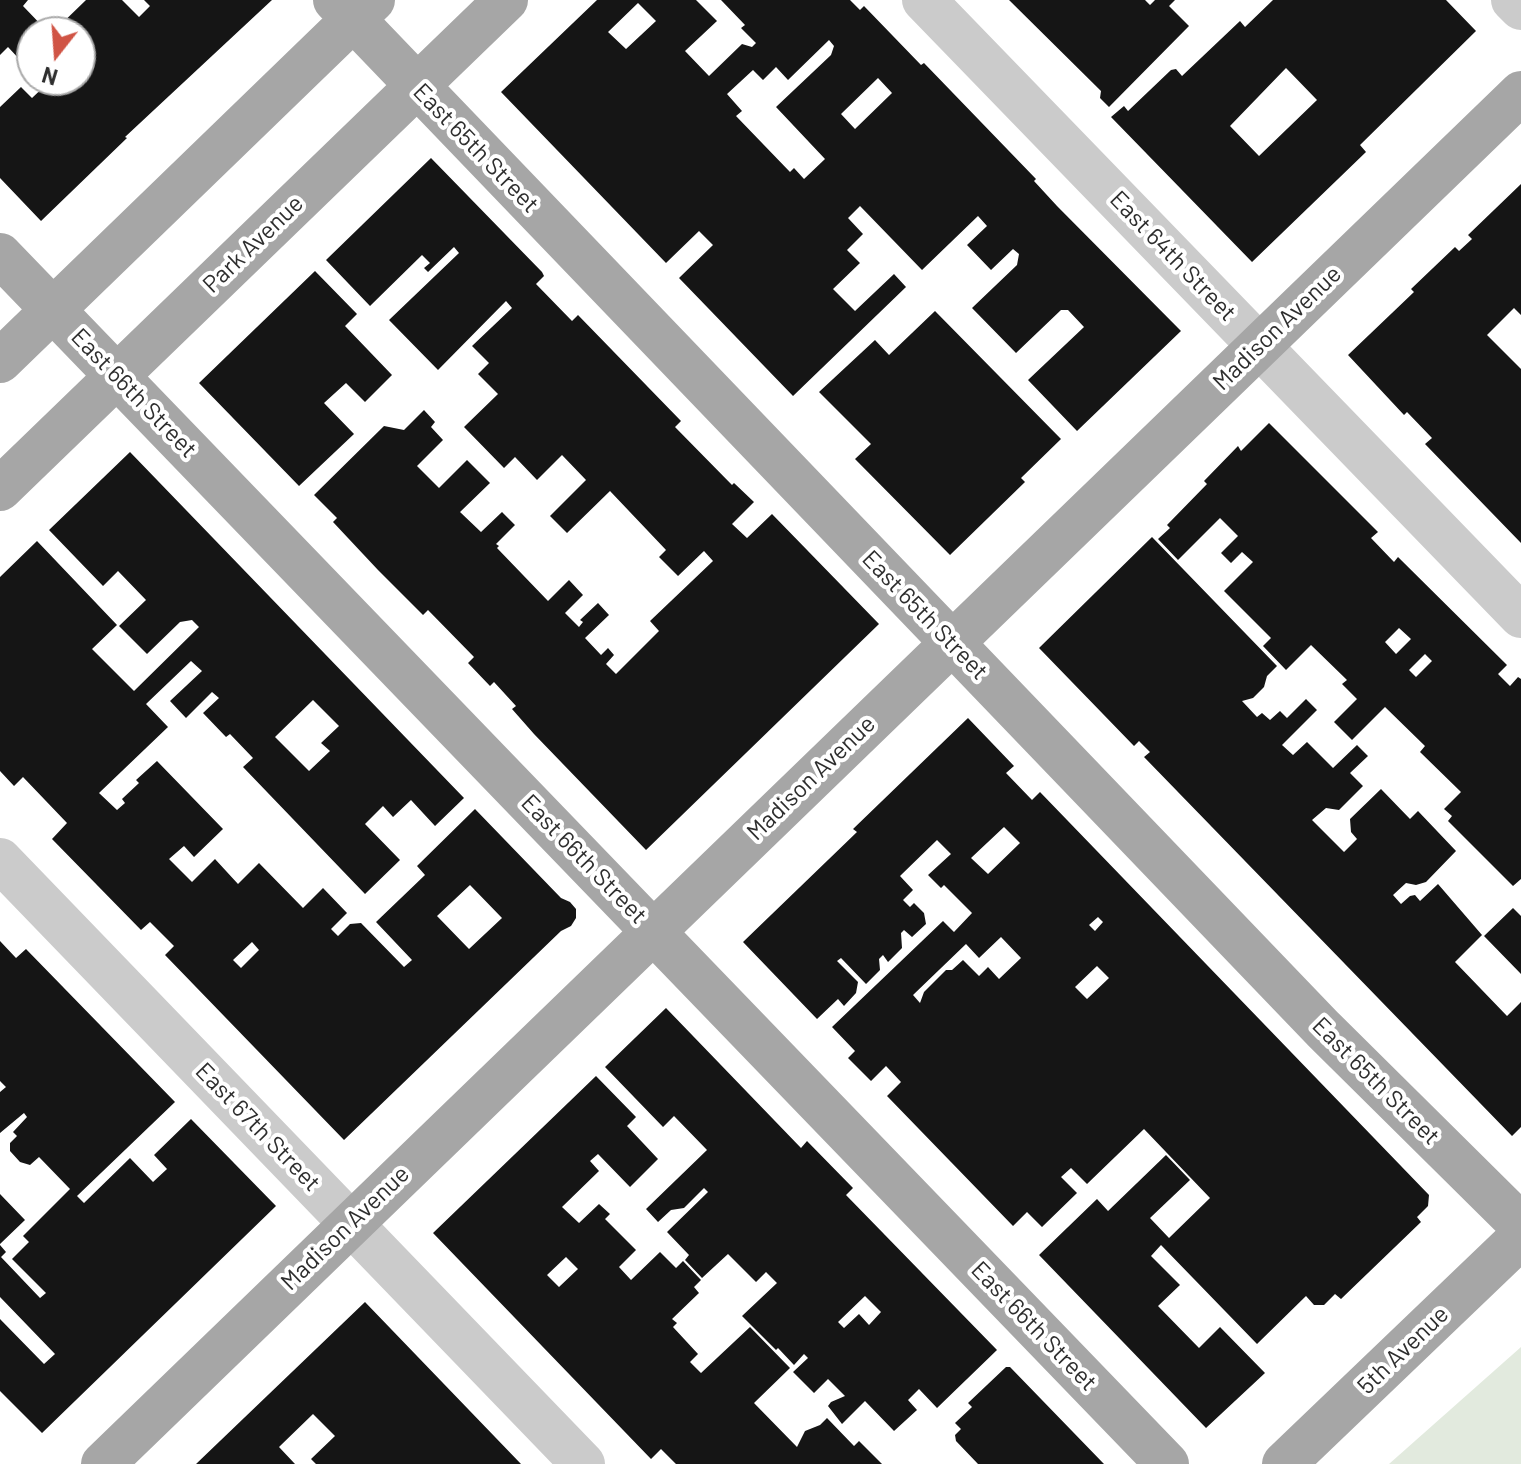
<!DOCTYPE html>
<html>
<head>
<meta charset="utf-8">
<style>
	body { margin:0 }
	#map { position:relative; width:1521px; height:1464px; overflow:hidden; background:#fff; font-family:Barlow,sans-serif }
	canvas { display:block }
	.north { position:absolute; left:16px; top:16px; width:80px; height:80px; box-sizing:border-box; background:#fff; border:2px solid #ababab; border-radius:50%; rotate:197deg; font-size:22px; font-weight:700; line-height:32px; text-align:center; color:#2e2e2e }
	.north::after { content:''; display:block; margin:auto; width:28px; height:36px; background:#d05445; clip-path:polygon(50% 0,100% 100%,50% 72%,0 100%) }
</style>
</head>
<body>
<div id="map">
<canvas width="1521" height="1464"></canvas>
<div class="north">N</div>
</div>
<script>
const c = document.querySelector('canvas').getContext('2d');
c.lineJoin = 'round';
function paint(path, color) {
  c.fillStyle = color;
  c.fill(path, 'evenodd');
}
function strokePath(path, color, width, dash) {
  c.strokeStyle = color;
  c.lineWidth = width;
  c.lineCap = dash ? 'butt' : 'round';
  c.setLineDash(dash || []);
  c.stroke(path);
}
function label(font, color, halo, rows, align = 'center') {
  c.font = font + ' Barlow,sans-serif';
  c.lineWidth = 8;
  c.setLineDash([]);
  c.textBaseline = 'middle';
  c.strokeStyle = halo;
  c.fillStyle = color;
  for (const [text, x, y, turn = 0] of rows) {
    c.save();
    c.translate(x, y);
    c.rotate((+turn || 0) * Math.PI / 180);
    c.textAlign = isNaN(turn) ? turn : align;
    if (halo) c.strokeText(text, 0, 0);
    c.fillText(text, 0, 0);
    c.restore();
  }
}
paint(new Path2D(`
	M1521,1347V1464H1389Z`), '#e2eade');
paint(new Path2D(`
	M0,0H28L23,6L48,32H32V51L21,61L8,47L0,55Z
	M86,0H122L139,17L150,6L144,0H272L125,137L127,138L41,221L0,178V107L21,87L32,98L51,80H80V32H53Z
	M597,0H696L717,21L685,51L709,76L742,44L752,47L756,43L741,28L745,25L721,0H850L860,10L864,6L921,65L924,63L1036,179L1034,181L1057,206L1181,331L1077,431L1028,380L1084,327L1068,310H1061L1016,353L972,308L1017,265L1019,254L1013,249L991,270L967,245L987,226L978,216L922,270L860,206L848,218L863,234L847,250L860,263L833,289L855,311L894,274L906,287L793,396L679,278L713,245L699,231L666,263L501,92ZM638,3L656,21L626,49L608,32ZM829,40L834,46L831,55L776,107L825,159L804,179L794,168L790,172L736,116L742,111L727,94L753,70L763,80L776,67L788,80ZM878,78L892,93L855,129L841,114Z
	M1009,0H1145L1150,5L1155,0H1175L1169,6L1189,26L1109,107L1100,98L1101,91Z
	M1273,0H1446L1476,31L1360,145L1366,152L1252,262L1111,117L1124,106L1128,111L1171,70L1176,69L1182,76L1240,21L1245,27ZM1286,68L1317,100L1259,156L1230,126Z
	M431,158L542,272L544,276L536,284L572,321L578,315L681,421L675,427L732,485L734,483L754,502L732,524L747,538L772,514L879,624L646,850L534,734L512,709L516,706L494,682L490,686L468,663L474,657L428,610L423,615L378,570L333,522L337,518L314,495L384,426L404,430L424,410L435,422L431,427L443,440L417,466L439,488L467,460L490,483L460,512L481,532L502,512L515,525L496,544L499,546L497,548L548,601L569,580L583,595L565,613L579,627L583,622L580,620L598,603L609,615L585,638L601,655L608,648L614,655L606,664L616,674L659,631L650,621L713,561L704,551L678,576L659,557L666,550L610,491L567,533L550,516L586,480L562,455L537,480L515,457L504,468L464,427L498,394L478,374L489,363L472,346L512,308L506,301L438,370L389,320L459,253L454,247L428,272L424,268L430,263L422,255L370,306L326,260Z
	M1521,184V315L1514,308L1487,335L1521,369V543L1425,444L1432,438L1407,412L1404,415L1348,355L1414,292L1411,289L1455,247L1459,251L1472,239L1468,235Z
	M315,271L357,314L345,326L392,375L365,402L346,383L324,403L354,434L299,486L199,383Z
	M935,311L1061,439L1021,478L1025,482L950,555L855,459L871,444L819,392L875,340L889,355Z
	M1269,423L1378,532L1371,538L1394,562L1398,557L1507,665L1498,674L1510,686L1518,677L1521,679V879L1513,886L1448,821L1452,816L1444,809L1461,792L1420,752L1425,746L1385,707L1352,740L1334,722L1357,699L1342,684L1347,680L1311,645L1286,670L1263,646L1271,638L1224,591L1253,562L1242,552L1231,563L1221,553L1238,536L1220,518L1178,560L1158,539L1170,528L1167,525L1207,484L1204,481L1238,446L1241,451ZM1399,628L1411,639L1396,654L1385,642ZM1425,654L1432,661L1416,677L1409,670Z
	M130,452L464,798L435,826L411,800L393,817L383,806L365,824L400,860L365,894L243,767L253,758L230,734L226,737L203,713L219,698L212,692L186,718L170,701L202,671L191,661L146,704L168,727L99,793L117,810L125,803L122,799L139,783L136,780L157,761L223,829L194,857L184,846L169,859L192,882L215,859L238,884L259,863L303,908L323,888L347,913L331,929L338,936L350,924L361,923L404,967L412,960L376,922L425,875L417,866L475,809L561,898L570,902L576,909V918L571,926L561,931L344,1140L165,955L174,946L150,922L141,930L52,839L67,823L23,777L14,786L0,771V577L37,541L117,625L92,649L134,691L199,627L192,620L180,622L147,654L119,626L146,600L118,571L103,586L49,530ZM313,700L339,726L321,743L330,751L309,771L275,737ZM470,885L502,918L469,949L437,916ZM252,942L259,950L241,968L233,960Z
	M1152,537L1277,666L1267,676L1264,687L1253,698L1242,701L1257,717L1262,713L1270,720L1280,711L1287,718L1306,699L1317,710L1282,745L1293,755L1307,742L1333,768L1357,745L1368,756L1350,773L1363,786L1339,810L1326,808L1312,820L1344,852L1357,839L1351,832L1350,819L1381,789L1410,819L1418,811L1456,851L1426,882L1416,885L1406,883L1393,895L1401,904L1410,896L1415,895L1420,901L1438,884L1482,935L1455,962L1507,1016L1521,1002V1127L1512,1136L1144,757L1150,752L1139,741L1134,746L1039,648Z
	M968,718L1014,766L1006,773L1032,800L1040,792L1429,1195L1428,1206L1417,1217L1421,1222L1341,1299L1335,1294L1324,1305H1314L1306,1296L1257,1344L1161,1245L1151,1256L1180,1285L1158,1306L1199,1348L1220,1327L1265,1373L1206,1428L1039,1255L1097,1199L1108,1211L1166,1155L1190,1180L1150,1218L1169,1238L1210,1198L1144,1129L1087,1184L1071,1168L1061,1177L1077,1193L1042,1227L1027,1212L1013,1226L887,1096L901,1082L886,1066L871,1081L848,1058L855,1051L832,1027L943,921L954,932L972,913L944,885L941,888L928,875L951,854L937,840L900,876L913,890L903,900L910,907L914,903L924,913L926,924L912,937L904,930L901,933L902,948L888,962L883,955L879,959L880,970L866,984L841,958L837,961L858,982L856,993L844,1006L838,999L817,1019L743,942L857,832L853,829ZM1004,827L1020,843L988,874L971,858ZM1098,917L1103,922L1095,931L1089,925ZM1001,937L1021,958L999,979L988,967L979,976L963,960L952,970H946L924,992L920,1003L913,995L966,944L979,958ZM1097,966L1109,978L1087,999L1075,987Z
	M1513,908L1521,916V974L1484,936Z
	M0,941L16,958L26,949L175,1102L77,1196L84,1203L130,1158L153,1182L167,1169L154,1155L191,1119L276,1206L42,1433L0,1391V1319L44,1364L55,1354L0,1297V1245L6,1252L1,1257L40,1298L46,1293L12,1259L29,1242L23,1236L70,1189L39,1157L30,1165L20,1162L10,1151V1143L17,1136L13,1132L27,1117L24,1113L0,1133V1092L6,1087L0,1081Z
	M666,1008L801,1148L807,1141L853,1188L846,1195L997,1350L937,1408L919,1389L908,1400L917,1410L894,1431L865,1401L842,1424L828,1406L831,1402L845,1396L828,1379L814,1393L793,1372L808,1358L804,1354L794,1365L778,1348L776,1350L742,1316L777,1283L766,1272L756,1282L728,1254L702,1278L685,1260L689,1255L667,1232L708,1192L704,1188L684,1208L671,1210L658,1222L646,1209L707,1150L674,1116L663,1127L605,1067ZM865,1296L881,1312L869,1325L859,1314L844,1328L838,1322Z
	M596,1076L636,1117L627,1126L658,1159L630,1187L598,1154L590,1161L599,1171L562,1207L579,1223L599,1204L610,1214L605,1219L636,1250L619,1267L631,1280L660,1252L676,1268L683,1261L701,1280L694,1287L699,1293L672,1319L677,1323L673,1327L698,1354L690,1362L701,1373L750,1327L790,1368L754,1403L797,1447L805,1431L820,1425L827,1418L854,1446L859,1441L882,1464H676L661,1449L651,1459L433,1233ZM566,1257L578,1269L559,1287L547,1275Z
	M0,1194L25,1220L0,1244Z
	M365,1302L521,1464H316L311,1459L335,1436L313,1414L279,1447L295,1464H196Z
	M1006,1367H1010L1104,1464H978L956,1441L955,1435L961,1429L955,1423L972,1407L968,1403Z`), '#151515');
strokePath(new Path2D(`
	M924,0L1521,616
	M1513,0L1521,8
	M0,860L583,1464`), '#cbcbcb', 44);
strokePath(new Path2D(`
	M335,0L1323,1029L1521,1225
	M0,255L1167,1464
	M0,361L373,0
	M0,489L506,0
	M103,1464L1521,93
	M1284,1464L1521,1237`), '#a6a6a6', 44);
label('24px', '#2e2e2e', '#fff', [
	["East 65th Street",476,148,46],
	["Park Avenue",253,244,-44],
	["East 64th Street",1173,256,46],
	["Madison Avenue",1277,328,-44],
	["East 66th Street",134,393,46],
	["East 65th Street",925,615,46],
	["Madison Avenue",811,778,-44],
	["East 66th Street",584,859,46],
	["East 65th Street",1376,1081,45],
	["East 67th Street",258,1127,46],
	["Madison Avenue",345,1228,-44],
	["East 66th Street",1034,1326,46],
	["5th Avenue",1403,1350,-44]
]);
</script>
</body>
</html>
